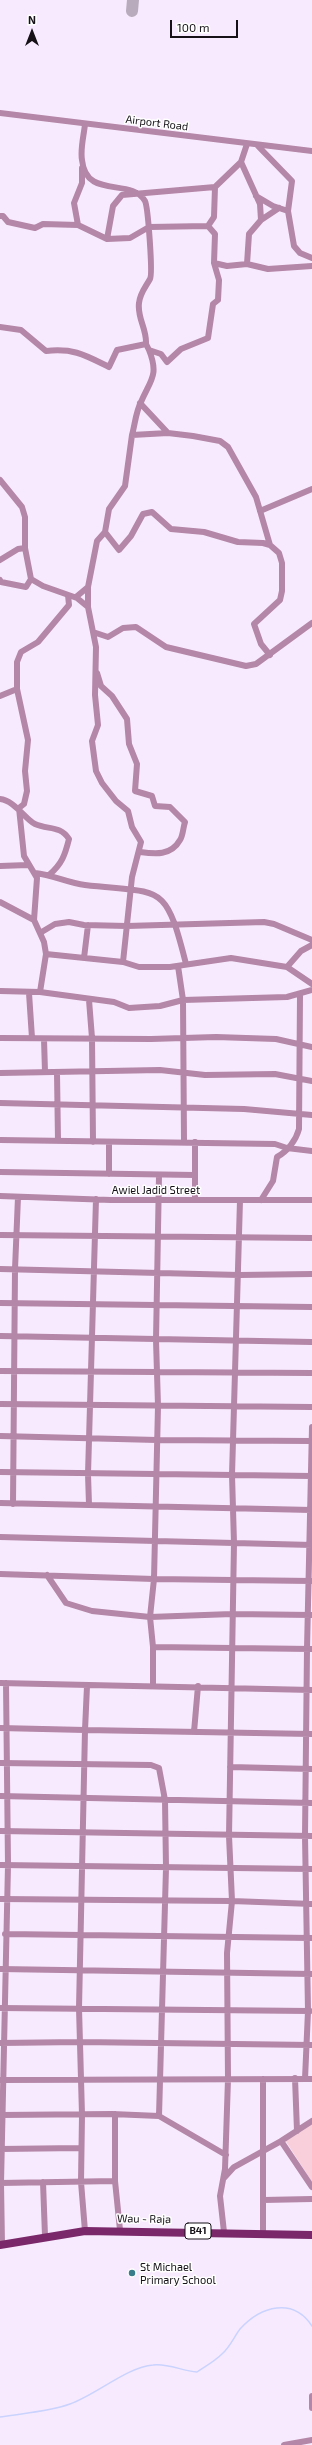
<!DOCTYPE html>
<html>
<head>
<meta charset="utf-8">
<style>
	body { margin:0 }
	#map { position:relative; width:312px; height:2445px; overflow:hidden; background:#f8eafe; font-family:"Exo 2",sans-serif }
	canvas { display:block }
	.north { position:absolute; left:12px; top:12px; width:40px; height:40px; -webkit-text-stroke:3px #fff; paint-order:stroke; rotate:0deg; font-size:11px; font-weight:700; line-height:16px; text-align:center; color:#151117 }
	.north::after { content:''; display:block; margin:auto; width:14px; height:18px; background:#151117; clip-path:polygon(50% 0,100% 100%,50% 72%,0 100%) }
	.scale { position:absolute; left:170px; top:20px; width:68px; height:18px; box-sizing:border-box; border:2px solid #151117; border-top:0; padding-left:5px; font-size:12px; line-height:14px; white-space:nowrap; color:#151117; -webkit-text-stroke:3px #fff; paint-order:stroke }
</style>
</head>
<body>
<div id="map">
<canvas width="312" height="2445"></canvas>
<div class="north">N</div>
<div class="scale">100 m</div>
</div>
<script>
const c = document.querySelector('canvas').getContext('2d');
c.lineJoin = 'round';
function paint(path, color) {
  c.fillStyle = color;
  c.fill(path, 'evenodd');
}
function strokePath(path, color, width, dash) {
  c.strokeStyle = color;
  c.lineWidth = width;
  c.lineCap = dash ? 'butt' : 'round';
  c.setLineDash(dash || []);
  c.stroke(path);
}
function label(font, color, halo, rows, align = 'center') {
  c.font = font + ' "Exo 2",sans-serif';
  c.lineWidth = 3;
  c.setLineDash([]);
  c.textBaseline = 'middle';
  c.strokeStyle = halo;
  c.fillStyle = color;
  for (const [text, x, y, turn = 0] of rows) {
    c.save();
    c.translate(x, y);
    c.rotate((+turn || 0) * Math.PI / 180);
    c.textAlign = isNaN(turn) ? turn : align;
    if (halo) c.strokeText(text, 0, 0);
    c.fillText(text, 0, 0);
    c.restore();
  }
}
paint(new Path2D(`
	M312,2124V2182L285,2140Z`), '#f8cfdb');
strokePath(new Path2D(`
	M0,2417C23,2413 48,2412 70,2404C96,2395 127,2367 153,2365C168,2363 182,2371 197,2372C206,2366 215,2361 222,2354C230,2347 234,2337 240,2329C261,2306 293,2297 312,2326`), '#c9d3fe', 1.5);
strokePath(new Path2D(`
	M132,11L133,0`), '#b8acbc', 12);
strokePath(new Path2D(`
	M0,113L312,151
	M85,124C84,135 80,149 82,160C86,200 131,177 145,201C148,207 153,274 150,279C145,288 140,293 139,303C137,318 147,329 146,344
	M247,144L241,162L215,187L214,217L208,226L215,234L214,263L227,266L247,264L268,269L312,266
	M257,145L292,181L288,211L294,246L300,253L312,258
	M241,162L260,204L261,220L249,234L247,264
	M256,196L273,206L288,211
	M0,216H3L8,222L35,228L43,224L78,225L107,239L130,238L149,227L208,226
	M261,220L279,208
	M78,225L74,203L82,183V168
	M107,239L113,206L122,195L215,187
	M0,327L21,330L46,351C74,348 85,355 109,367L117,350L146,344L149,350L161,354L167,362L181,349L208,338L213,304L218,300L219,280L214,263
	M140,403L168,433
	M132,435C135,424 136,411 141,402C151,379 159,375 149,350
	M0,480L22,507L25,517V548L31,579L43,586L77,598L88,607L96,647L95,695L98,725L92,741L96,771L102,783L116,801L128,811L132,827L141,842L132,877L123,962L139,967H170L231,958L287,967L312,984
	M260,511L312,489
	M0,560L18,549L25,548
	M0,580L1,582L26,587L31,579
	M76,597L88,587L97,541L105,532
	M88,607V587
	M93,632L108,637L123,628L136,627L166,647L246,666L256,664L312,623
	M270,655L261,644L254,624L280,600L282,591V563L279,553L270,545L256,497L228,447L220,441L193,436L168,433L132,435L125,486L109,509L105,532L119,550L131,536L143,514L152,512L171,529L204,532L238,542L263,543L270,545
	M97,673L101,686L112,696L127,719L129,744L137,764L135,791L152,796L155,806L170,807L185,822C183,828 183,836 180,840C171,856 155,854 140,852
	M0,696L17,689
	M0,799C14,800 26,820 35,824C48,830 60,825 69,839C65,855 62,864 49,875
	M0,866L28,865
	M35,873C53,875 68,883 85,885C163,894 165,881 186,964
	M0,902L34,920
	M40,933L55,924L69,922L84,925L127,926L264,922L274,924L312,940
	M46,954L123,962
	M84,958L88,925
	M178,966L183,1000L184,1141
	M287,967L301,951L312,945
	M0,991L40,992L46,954L44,942L34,920L37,878L24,856L19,808L24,804L27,791L25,771L28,740L17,689V662L21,652L38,642L69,605L68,595
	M40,992L114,1002L129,1008L160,1006L183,1000L287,997L312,990
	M29,993L32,1038
	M89,1000L92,1038L93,1142
	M0,1038L151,1039L216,1037L276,1039L312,1047
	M44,1039L45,1072
	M0,1073L160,1070L205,1075L275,1074L312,1081
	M57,1073L58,1141
	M0,1103L244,1109L312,1115
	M0,1140L275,1144L287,1148L312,1151
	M0,1172L195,1175
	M109,1174V1142
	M0,1196L111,1200H312
	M195,1199V1142
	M261,1200L273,1181L277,1157C288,1151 296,1140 299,1129L300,995
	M0,1235L312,1238
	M0,1269L239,1275L312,1274
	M0,1303L312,1307
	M0,1336L312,1342
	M0,1371L312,1373
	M0,1404L312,1407
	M0,1436L157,1440L312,1441
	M0,1472L312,1476
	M0,1503L312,1510
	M13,1504L15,1269L18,1197
	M89,1505L88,1474L96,1199
	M0,1537L312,1545
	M0,1574L154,1579L312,1581
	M47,1575L66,1603L92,1611L150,1617L232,1614L312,1615
	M153,1647L312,1649
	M0,1683L312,1690
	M153,1685V1647L150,1617L154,1579L158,1406L156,1340L159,1175
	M0,1728L85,1730L87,1686
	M194,1732L198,1686
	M0,1763L151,1765L159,1768L165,1800L166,1868L159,2116
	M230,1767L312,1769
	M0,1796L312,1803
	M0,1831L312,1836
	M0,1865L312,1869
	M0,1899L232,1901L312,1904
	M5,1934L312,1938
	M0,1969L312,1974
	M0,2008L310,2011
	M0,2043L80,2042L312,2045
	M295,2078L297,2131
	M263,2079V2233
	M305,2079L308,2011L305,1836L307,1649L312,1427
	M0,2080L312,2079
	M115,2114V2181L120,2230
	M0,2115L112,2114L159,2116L226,2155
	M312,2121L281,2141L312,2187
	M0,2149L80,2148
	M224,2178L234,2167L281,2141
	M43,2182L45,2236
	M0,2183L115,2181
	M263,2200L312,2199
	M85,2231L81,2182L82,2115L79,2008L85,1730L312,1734
	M224,2232L220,2196L225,2169L228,2079L227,1953L232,1901L229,1836L234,1543L232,1475L240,1200
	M2,2245L1,2183L8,1865L6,1683
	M312,2396V2408
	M284,2445L312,2440`), '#b486a7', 6);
strokePath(new Path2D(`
	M0,2245L85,2231L312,2235`), '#7a286a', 8);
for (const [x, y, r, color] of [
	[132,2273,4,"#397d8c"]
]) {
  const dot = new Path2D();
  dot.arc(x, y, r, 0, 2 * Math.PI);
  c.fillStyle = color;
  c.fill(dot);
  strokePath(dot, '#fff', 1.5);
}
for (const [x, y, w] of [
	[198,2231,26]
]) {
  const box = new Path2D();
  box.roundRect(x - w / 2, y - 8, w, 16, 3);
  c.fillStyle = '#fff';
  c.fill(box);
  strokePath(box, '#151117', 1);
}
label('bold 10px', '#151117', null, [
	["B41",198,2231]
]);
label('11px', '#151117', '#fff', [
	["Airport Road",157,123,7],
	["Awiel Jadid Street",156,1190],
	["Wau - Raja",144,2219,1]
]);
label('11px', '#151117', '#fff', [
	["St Michael",140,2267],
	["Primary School",140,2280]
], 'left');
</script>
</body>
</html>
